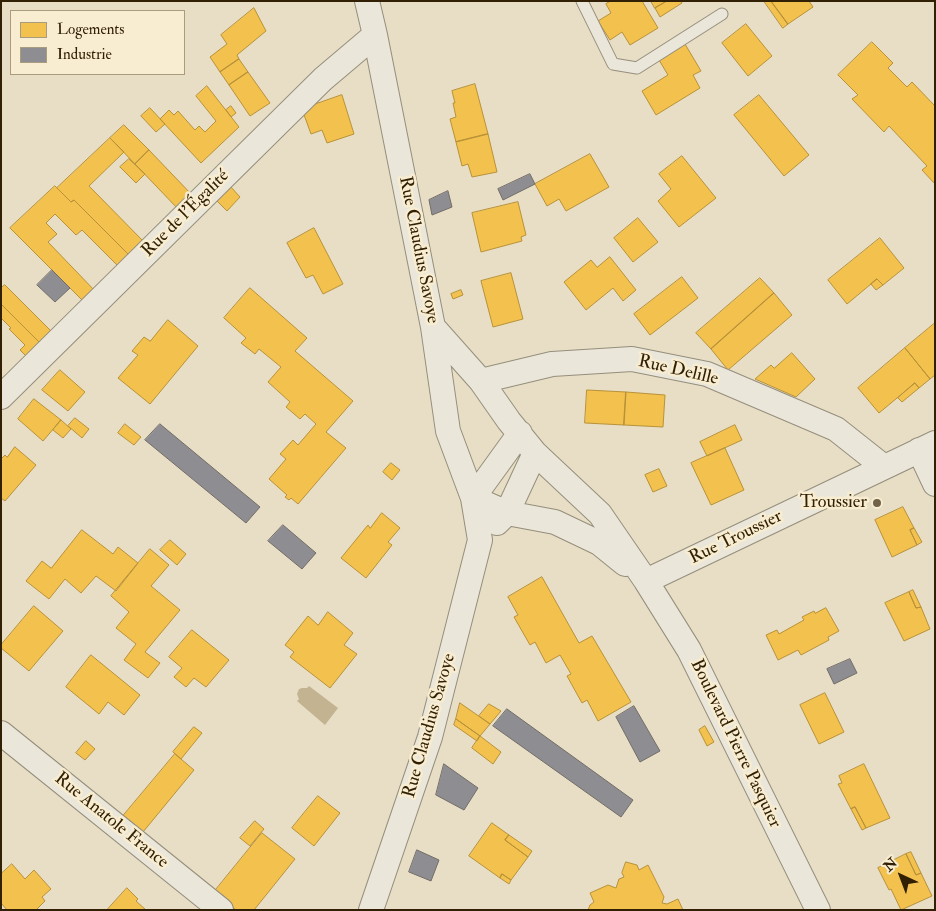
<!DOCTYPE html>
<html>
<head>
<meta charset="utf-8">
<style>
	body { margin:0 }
	#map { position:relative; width:936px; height:911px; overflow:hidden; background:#e7dec5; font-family:"IM FELL Double Pica",serif }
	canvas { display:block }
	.frame { position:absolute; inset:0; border:2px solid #322004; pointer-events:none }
	.legend { position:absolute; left:10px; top:10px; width:175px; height:65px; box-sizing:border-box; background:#f8edd0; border:1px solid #a99b7e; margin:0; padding:6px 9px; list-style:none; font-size:15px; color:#322004 }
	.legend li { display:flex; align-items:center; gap:10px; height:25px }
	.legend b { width:25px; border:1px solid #a99b7e }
	.north { position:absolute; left:876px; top:851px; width:50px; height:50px; -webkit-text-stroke:4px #f8edd0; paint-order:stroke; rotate:317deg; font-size:14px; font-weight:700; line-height:20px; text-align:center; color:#322004 }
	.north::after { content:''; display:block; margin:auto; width:18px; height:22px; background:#322004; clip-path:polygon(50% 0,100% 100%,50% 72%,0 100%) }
</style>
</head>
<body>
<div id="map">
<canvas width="936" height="911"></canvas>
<div class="frame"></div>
<ul class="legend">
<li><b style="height:14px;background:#f2c14e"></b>Logements</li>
<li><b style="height:14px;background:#8d8d92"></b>Industrie</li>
</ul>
<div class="north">N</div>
</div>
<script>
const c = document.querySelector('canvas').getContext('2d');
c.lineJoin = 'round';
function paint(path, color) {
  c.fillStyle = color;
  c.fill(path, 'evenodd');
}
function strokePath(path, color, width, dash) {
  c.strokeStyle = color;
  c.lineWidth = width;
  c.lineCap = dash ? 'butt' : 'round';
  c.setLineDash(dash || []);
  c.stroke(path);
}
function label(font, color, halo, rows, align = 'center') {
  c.font = font + ' "IM FELL Double Pica",serif';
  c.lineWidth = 5;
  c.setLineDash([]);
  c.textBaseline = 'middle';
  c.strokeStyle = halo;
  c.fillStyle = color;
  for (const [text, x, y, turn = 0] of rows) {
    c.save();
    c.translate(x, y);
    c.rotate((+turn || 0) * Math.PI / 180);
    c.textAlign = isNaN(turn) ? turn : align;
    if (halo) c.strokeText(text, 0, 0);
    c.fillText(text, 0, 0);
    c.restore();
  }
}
paint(new Path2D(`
	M309,686L338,708L325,725L297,701L299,699L297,694L299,689L302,688H307Z`), '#c3b390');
const homes = new Path2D(`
	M611,1H642L658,28L630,45L622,32L610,40L598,21L611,13L606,4Z
	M651,1H667L655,8Z
	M667,1H681L682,3L660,17L655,8Z
	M764,1H771L788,24L783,28Z
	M771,1H809L813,7L788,24Z
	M254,8L266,31L237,55L239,59L220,72L210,57L227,44L221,35Z
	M746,24L772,56L748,76L722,43Z
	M872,42L893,63L888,68L907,87L912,82L935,106V184L922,170L927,166L889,126L884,132L852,99L858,95L838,75Z
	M685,44L701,71L693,75L700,88L656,115L642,91L668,75L659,60Z
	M239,59L248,72L229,85L220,72Z
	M248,72L270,103L250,116L229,85Z
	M475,84L488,134L456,142L450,119L456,117L453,103H455L452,91Z
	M207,86L239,127L201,163L160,119L169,110L174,115L178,111L195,130L199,126L205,132L216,121L196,96Z
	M342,95L354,134L327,143L322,130L311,134L303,112L310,106Z
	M759,95L809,155L784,176L734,115Z
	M231,106L236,113L231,117L226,110Z
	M150,108L165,124L156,132L141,116Z
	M124,125L149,150L135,164L110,138Z
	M488,134L497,172L472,177L468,164L462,166L456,142Z
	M110,138L124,152L89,186L145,243L131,257L74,200L71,202L57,188Z
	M149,150L193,196L179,210L135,164Z
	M590,154L609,187L566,211L559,199L547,206L535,184Z
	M682,156L716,198L679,227L658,201L671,189L659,174Z
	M129,159L145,174L136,183L120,167Z
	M55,186L71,202L74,200L131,257L120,268L82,230L76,235L55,214L46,223L57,234L48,242L96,292L85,303L10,228Z
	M230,186L240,197L227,211L216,200Z
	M518,202L526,235L521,237L522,241L481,252L472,213Z
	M638,218L658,242L633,262L614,238Z
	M314,228L343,284L323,294L313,275L306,278L287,243Z
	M880,238L904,268L883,285L877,279L847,304L828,280Z
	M610,257L636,290L623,301L613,288L586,310L564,282L591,260L597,267Z
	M511,273L523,319L493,327L481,281Z
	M682,277L698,298L650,335L634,314Z
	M760,278L774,293L711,349L696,333Z
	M877,279L883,285L876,290L871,284Z
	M5,285L54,334L42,345L1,304V288Z
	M250,288L307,338L295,351L353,401L326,432L346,448L298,504L291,498L289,500L285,497L287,495L269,479L286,459L280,454L293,440L298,445L316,424L305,414L300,419L286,407L290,402L268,382L281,367L259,349L255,354L241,343L246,338L224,318Z
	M461,290L463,295L453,299L451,294Z
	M774,293L792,315L728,370L711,349Z
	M1,304L42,345L29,359L20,350L25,345L9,329L11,328L1,318Z
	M168,320L198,346L150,404L118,378L138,355L132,351L144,337L150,341Z
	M935,323V375L930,379L905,348Z
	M905,348L930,379L919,388L915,383L879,413L858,388Z
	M792,353L815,379L796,397L755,379L771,365L774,368Z
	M60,370L85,392L68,411L42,390Z
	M915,383L919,388L902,402L898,398Z
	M587,390L626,392L624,425L585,423Z
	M626,392L665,395L663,427L624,425Z
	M34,399L61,420L43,441L18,419Z
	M75,418L89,429L82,438L68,426Z
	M61,420L71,429L63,438L53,430Z
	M125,424L141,437L134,445L118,433Z
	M735,425L742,440L707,456L700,442Z
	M15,447L36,465L5,501L1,498V459L5,455L7,457Z
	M725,448L744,490L711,505L691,463Z
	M391,463L400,470L392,480L383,472Z
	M659,469L667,486L653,492L645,475Z
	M903,507L914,528L910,530L917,545L892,557L875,520Z
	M382,513L400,528L388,542L392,545L366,578L341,558L368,525L370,528Z
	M914,528L922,542L917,545L910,530Z
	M82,530L113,554L118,547L138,563L116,591L96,576L81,593L65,579L49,599L26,581L42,561L51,568Z
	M170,540L186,554L177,565L160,550Z
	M150,549L169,565L151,586L180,610L145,652L160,663L148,678L124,660L136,644L116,628L129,612L111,596Z
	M542,577L579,643L592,636L631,702L598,721L587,700L582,703L567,676L571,674L560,655L546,663L535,642L530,645L514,617L518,615L508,597Z
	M913,590L921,607L916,608L909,592Z
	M909,592L916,608L921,607L930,629L904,641L885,603Z
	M34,606L63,631L29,671L1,648V645Z
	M826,608L839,631L828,637L829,640L801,655L798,650L778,660L766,635L777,630L779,634L804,620L802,617L814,611L815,613Z
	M328,612L353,633L344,645L357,654L330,688L290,657L294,652L285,645L308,616L318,625Z
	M192,630L229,660L206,687L194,678L186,687L174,677L182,668L169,657Z
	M91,655L140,695L124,715L108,702L99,714L66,687Z
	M825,693L844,732L819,744L800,705Z
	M460,703L490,724L480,736L456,719Z
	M489,704L501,711L490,724L479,716Z
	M456,719L480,736L477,741L454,725Z
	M705,726L714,742L707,746L699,730Z
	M194,727L202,733L181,759L173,752Z
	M480,736L501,752L493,764L472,748Z
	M86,741L95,749L85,760L76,753Z
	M175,754L194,770L143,832L123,816Z
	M864,764L890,818L866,828L855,807L851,809L838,784L842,783L839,776Z
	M318,796L340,813L314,846L292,828Z
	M855,807L866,828L862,830L851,809Z
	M255,821L264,829L250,846L240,838Z
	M492,823L509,835L505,840L528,857L511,880L502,874L500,878L469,856Z
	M262,833L295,859L254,910H236L214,892Z
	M509,835L532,851L528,857L505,840Z
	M911,852L921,873L916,875L906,854Z
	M906,854L916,875L921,873L932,896L901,910L891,889L889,890L878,868Z
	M626,862L637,865L639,870L648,865L664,897L662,903L667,904L678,899L683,910H588L590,905L594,902L590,893L608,885L616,888L619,879L624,877L622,873Z
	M12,864L25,879L34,870L51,889L42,897L45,901L36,910H7L1,903V874Z
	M502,874L511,880L509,884L500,878Z
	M127,888L138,899L136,901L146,910H107Z`);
paint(homes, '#f2c14e');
strokePath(homes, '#b89138', 1);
const industry = new Path2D(`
	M530,174L535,184L503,200L498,189Z
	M448,191L452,207L432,215L429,200Z
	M52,270L70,288L55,302L37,285Z
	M160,424L260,507L246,523L145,440Z
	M283,525L316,553L302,569L268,541Z
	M850,659L857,673L834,684L827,669Z
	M634,706L660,751L640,762L616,717Z
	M507,709L633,800L621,817L493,726Z
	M444,764L478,788L464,810L436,795Z
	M417,850L439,860L431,881L409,872Z`);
paint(industry, '#8d8d92');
strokePath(industry, '#726c67', 1);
const lane = new Path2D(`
	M582,1L613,64L637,68L722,14`);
const street = new Path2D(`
	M367,1L375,35L433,327L448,431L473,498L480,540L430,737L371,910
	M433,327L481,381L509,421L535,453L600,514L646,581L689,650L818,910
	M481,381L552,364L632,359L707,374L836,429L884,467
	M1,397L323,79L375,35
	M919,450L935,484
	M473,498L507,513L555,522L599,543L625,564
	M473,498L520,433
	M497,523L507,513L535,453
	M646,581L935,443
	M1,733L221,910`);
strokePath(lane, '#968e7c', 13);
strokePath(street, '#968e7c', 26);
strokePath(lane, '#eae6d9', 11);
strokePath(street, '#eae6d9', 24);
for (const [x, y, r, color] of [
	[877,503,5,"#716248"]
]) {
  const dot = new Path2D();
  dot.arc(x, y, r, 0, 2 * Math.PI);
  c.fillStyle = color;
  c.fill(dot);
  strokePath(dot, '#f8edd0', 2);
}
label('18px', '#322004', '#f8edd0', [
	["Rue de l'Égalité",186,214,-45],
	["Rue Claudius Savoye",418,250,79],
	["Rue Delille",678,371,13],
	["Rue Troussier",736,538,-26],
	["Rue Claudius Savoye",430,726,-74],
	["Boulevard Pierre Pasquier",735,744,64],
	["Rue Anatole France",111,821,39]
]);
label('18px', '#322004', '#f8edd0', [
	["Troussier",867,503]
], 'right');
</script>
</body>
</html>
